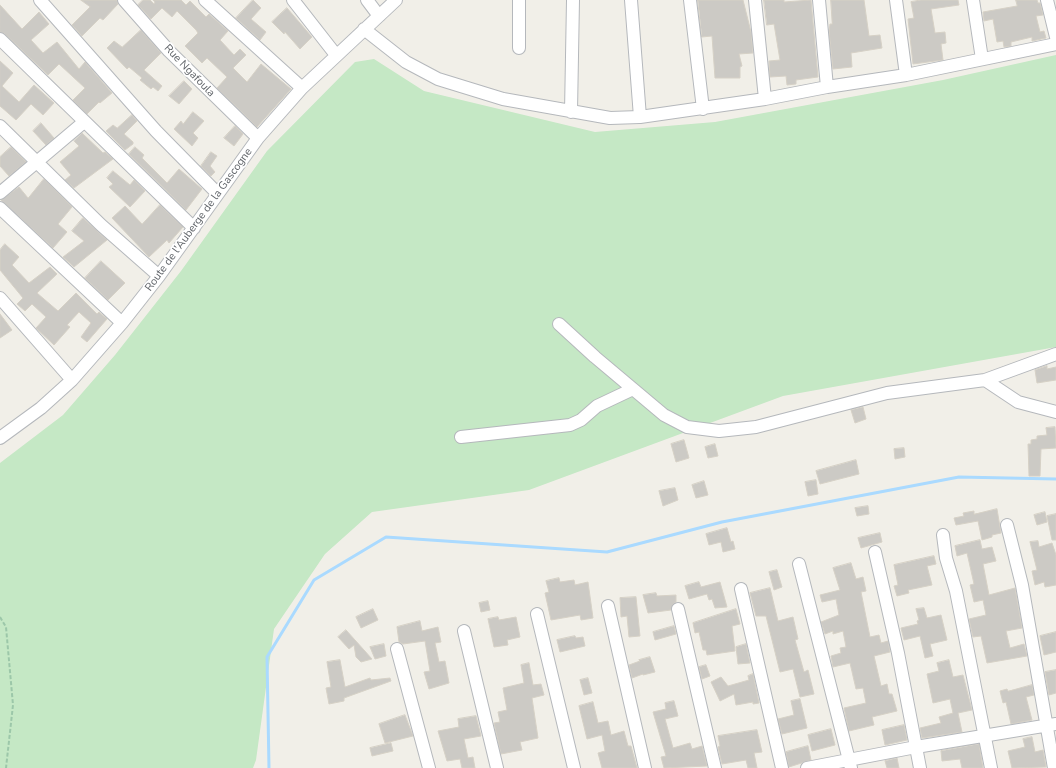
<!DOCTYPE html>
<html>
<head>
<meta charset="utf-8">
<style>
	body { margin:0 }
	canvas { display:block; background:#f1efe8 }
</style>
</head>
<body>
<canvas width="1056" height="768"></canvas>
<script>
const c = document.querySelector('canvas').getContext('2d');
c.lineJoin = 'round';
function paint(path, color) {
  c.fillStyle = color;
  c.fill(path, 'evenodd');
}
function strokePath(path, color, width, dash) {
  c.strokeStyle = color;
  c.lineWidth = width;
  c.lineCap = dash ? 'butt' : 'round';
  c.setLineDash(dash || []);
  c.stroke(path);
}
function label(font, color, halo, rows, align = 'center') {
  c.font = font + ' "Nunito Sans",sans-serif';
  c.lineWidth = 3.5;
  c.setLineDash([]);
  c.textBaseline = 'middle';
  c.strokeStyle = halo;
  c.fillStyle = color;
  for (const [text, x, y, turn = 0] of rows) {
    c.save();
    c.translate(x, y);
    c.rotate((+turn || 0) * Math.PI / 180);
    c.textAlign = isNaN(turn) ? turn : align;
    if (halo) c.strokeText(text, 0, 0);
    c.fillText(text, 0, 0);
    c.restore();
  }
}
paint(new Path2D(`
	M1056,55V347L783,396L529,490L372,512L325,554L274,629L256,760L253,768H0V463L63,415L115,355L181,271L267,151L355,62L374,59L424,91L595,132L715,122L943,80Z`), '#c5e8c5');
strokePath(new Path2D(`
	M269,768L267,657L314,580L386,537L607,552L722,522L959,477L1056,479`), '#aadaff', 3);
const building = new Path2D(`
	M81,0H117L118,4L103,20L100,18L82,36L72,25L90,7Z
	M143,0H150L154,4L155,2L153,0H181L186,5L190,1L206,17L209,14L228,31L220,40L234,55L240,49L246,55L233,68L247,82L261,64L291,89L257,127L217,88L227,77L207,58L202,63L185,46L198,33L196,30L177,11L172,17L162,8L151,19L138,5Z
	M253,0L261,8L251,19L266,32L260,40L236,18Z
	M698,0H743L751,32L753,53L739,54L742,66L740,67V78H715L712,36L702,37Z
	M764,0H784V2L811,0L818,77L796,80V84L787,85L786,76L770,77L769,61L780,60L774,24L767,25Z
	M831,0H864L869,36L880,35L882,48L851,53L852,67L833,69L829,31L830,24H832Z
	M921,0H958L959,5L931,9L935,33L945,32L946,43L941,44L943,60L913,64L908,19L914,18L911,2Z
	M1016,0H1037L1038,3H1040L1043,15L1036,16L1040,32L1044,31L1046,38L1032,41V37L1011,42V46L1004,47L1003,41L997,42L993,19L984,21L983,12L1017,6Z
	M0,5L22,29L39,12L49,24L31,40L43,53L57,42L79,69L85,62L112,93L100,103L99,102L87,114L73,100L85,88L59,64L48,75L5,34L0,32Z
	M287,8L312,37L300,49L285,32L284,34L272,22Z
	M141,30L161,53L144,70L162,86L158,91L153,87L151,89L140,80L142,78L129,67L127,69L107,48L114,41L122,47Z
	M0,61L13,73L2,86L19,102L34,85L54,103L43,115L31,104L16,120L0,106Z
	M184,81L192,89L179,104L169,96Z
	M193,112L204,121L193,133L198,138L192,146L174,129L181,121L183,124Z
	M132,115L137,121L124,134L133,142V144L125,150L106,131L113,125L117,128Z
	M41,123L54,138L46,145L33,131Z
	M235,126L243,134L234,146L224,138Z
	M82,133L103,153L105,152L113,159L74,188L65,180L71,175L60,162L79,146L74,141Z
	M11,147L26,162L9,176L0,166V157Z
	M135,147L144,155L142,158L167,183L179,169L202,189L186,210L129,154Z
	M211,152L217,156L210,166L215,172L211,176L201,166Z
	M113,171L130,185L134,180L145,191L130,207L109,187L113,184L107,178Z
	M44,179L72,207L58,224L67,232L53,248L1,200L19,187L28,198Z
	M160,205L183,227L169,243L167,240L149,257L112,218L125,206L142,224Z
	M83,218L107,240L74,267L63,257L84,241L72,231Z
	M5,244L19,257L12,265L29,283L50,267L57,274L37,293L58,311L76,293L97,314L99,312L107,319L87,342L81,337L91,323L79,312L67,325L70,327L54,345L36,328L46,317L32,304L25,311L17,304L23,298L0,270V250Z
	M101,261L125,283L108,300L85,278Z
	M0,314L12,330L0,338Z
	M1047,366V369L1056,367V380L1037,383L1035,370Z
	M863,407L866,419L855,423L851,410Z
	M1055,427L1056,448L1041,449L1040,476H1029L1028,444H1031V440L1037,439V436L1047,435L1046,428Z
	M684,440L689,458L676,462L671,444Z
	M715,444L718,456L708,458L705,447Z
	M904,448L905,457L895,459L894,449Z
	M856,460L859,474L820,484L816,471Z
	M816,480L818,494L808,496L805,482Z
	M704,481L708,495L696,498L692,485Z
	M675,488L678,500L663,506L659,491Z
	M868,506L869,514L857,516L855,508Z
	M997,509L1001,533L992,535V537L982,540L978,521L956,525L954,518L964,516L963,513L974,511V514Z
	M1045,512L1047,522L1037,525L1034,515Z
	M1056,514V540H1052L1047,516Z
	M727,528L731,542L733,541L735,549L723,552L721,542L709,545L706,534Z
	M880,533L882,542L861,548L858,538Z
	M980,540L982,549L992,547L996,561L983,564L989,595L1015,588L1022,628L1006,631L1010,648L1024,644L1027,656L987,663L981,636L973,637L969,619L986,615L983,600L974,602L970,585L974,584L967,553L957,556L955,546Z
	M1038,541L1039,547L1052,543L1056,555V585L1045,587L1044,582L1035,585L1032,571L1037,570L1030,542Z
	M934,556L936,564L927,566L932,585L908,590L909,593L897,596L894,586L898,585L894,565Z
	M851,563L856,579L863,577L866,591L861,592L870,637L879,635L881,643L888,641L890,652L874,656L881,686L887,684L889,694H892L897,711L872,717L874,725L849,731L844,708L866,703L863,688L856,689L850,663L833,667L831,656L841,653L840,648L846,647L843,631L833,634V631L825,634L821,622L839,615L836,599L822,602L820,595L840,590L833,568Z
	M777,570L782,587L774,590L769,572Z
	M559,578L560,582L574,580L575,585L588,582L593,618L581,620L580,615L551,620L545,593L549,592L546,581Z
	M699,582L701,587L720,582L727,607L715,608L712,599L709,600L707,594L689,599L685,586Z
	M770,588L778,621L793,617L798,639L795,640L804,672L808,670L814,694L800,697L793,669L780,672L766,616H756L750,593Z
	M656,593L657,596L676,595V602L673,604L671,610L648,613L643,595Z
	M636,597L640,636L629,637L627,616L621,617L620,598Z
	M488,601L490,610L481,612L479,603Z
	M924,608L927,618L941,615L947,640L930,644L933,656L925,658L920,636L904,640L901,628L918,624L917,621L919,620L916,609Z
	M373,609L378,620L361,628L356,617Z
	M736,609L740,624L732,626L735,651L707,655L706,650H703L699,632L695,633L693,623Z
	M498,617L499,620L516,617L520,637L507,640L508,645L494,647L488,619Z
	M420,621L422,631L438,627L441,642L435,643L439,662L445,661L449,683L429,689L424,672L430,671L425,641L403,644L399,642L397,627Z
	M674,626L676,634L655,640L653,632Z
	M346,630L364,650L372,659L361,662L356,657L354,645L349,649L338,637Z
	M1056,632V652L1044,655L1040,636Z
	M575,636L576,638L583,637L585,646L560,652L557,640Z
	M384,644L386,656L375,659L370,647Z
	M746,644L750,663L738,664L736,647Z
	M650,657L655,672L643,675V674L632,678L629,665L640,661L639,660Z
	M340,660L345,687L370,678L371,680L390,678L391,681L344,698V701L329,704L326,688L331,687L327,662Z
	M949,660L953,677L963,675L972,710L958,713L962,732L922,738L920,728L941,723L939,717L953,713L950,699L933,703L927,674L939,671L937,663Z
	M529,663L533,685L541,684L544,695L532,698L538,738L520,742L522,750L501,754L494,723L500,722L498,712L507,710L503,688L524,683L521,665Z
	M706,665L710,676L702,679L699,667Z
	M1056,670V693L1049,695L1045,672Z
	M753,674L759,703L753,704V702L736,705L734,694L720,701L711,682L721,677L728,686L749,680L748,676Z
	M588,678L592,693L584,695L580,680Z
	M1032,685L1034,695L1026,697L1032,720L1011,724L1006,702L1003,703L1000,691L1007,689L1008,691Z
	M800,699L807,728L782,734L778,719L794,715L791,701Z
	M674,701L678,716L665,719L673,748L690,743L692,749L702,746L707,766L664,768L661,757L666,756L653,712L666,709L665,703Z
	M593,702L598,723L608,721L611,735L624,731L628,746H631L637,768H602L598,753L605,751L602,735L587,739L579,706Z
	M405,715L413,736L385,743L379,724Z
	M476,716L481,736L464,739L468,758L473,757L475,768H462L460,759L447,761L438,731L459,727L458,719Z
	M904,725L907,740L885,745L882,730Z
	M831,729L835,745L812,751L808,735Z
	M757,730L762,752L754,753L757,768H748L746,760L722,764L718,747L720,746L718,736Z
	M1032,737L1035,752L1043,750L1046,767L1012,768L1008,751L1025,747L1023,739Z
	M391,743L393,751L372,756L370,748Z
	M979,744L983,768H962L960,759L942,761L941,751Z
	M808,746L811,760L789,767L786,752Z
	M897,758L899,768H887L885,761Z`);
paint(building, '#cccac5');
strokePath(building, '#d6d1c6', 1);
const minor = new Path2D(`
	M40,0L156,131L217,193
	M124,0L169,51L258,138
	M205,0L302,88
	M293,0L336,55
	M367,0L379,16
	M519,0V48
	M631,0L640,117
	M690,0L703,109
	M755,0L765,99
	M819,0L827,87
	M896,0L906,75
	M973,0L982,59
	M1047,0L1056,37
	M364,29L406,62L438,79L503,99L610,118L640,117L765,99L827,87L906,75L1056,44
	M0,39L194,228
	M571,112L573,0
	M0,126L101,225L159,276
	M0,193L84,122
	M0,208L122,323
	M0,298L72,380
	M559,324L595,357L664,415L687,427L719,431L756,427L887,393L985,380L1056,354
	M985,380L1018,402L1056,412
	M461,437L570,425L581,420L597,406L633,389
	M0,438L41,408L72,380L122,323L159,276L258,138L302,88L396,0
	M1007,525L1022,585L1054,768
	M943,535L946,558L956,591L991,768
	M875,552L898,653L920,768
	M799,564L851,768
	M741,589L782,768
	M608,606L645,768
	M678,609L715,768
	M537,614L574,768
	M464,631L497,768
	M397,649L429,768
	M807,768L916,747L1056,724`);
strokePath(minor, '#b5b8bc', 14);
strokePath(new Path2D(`
	M0,617L6,627L13,705L6,768`), '#9cc7a9', 2, [4, 2]);
strokePath(minor, '#fff', 12);
label('11px', '#5f6368', '#fff', [
	["Rue Ngafoula",189,71,46],
	["Route de l'Auberge de la Gascogne",199,220,-54]
]);
</script>
</body>
</html>
